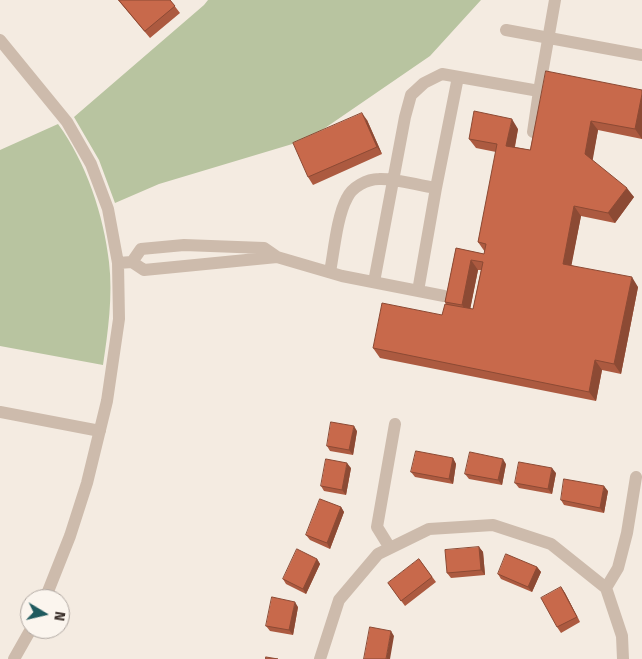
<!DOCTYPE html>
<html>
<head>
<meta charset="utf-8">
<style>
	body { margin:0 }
	#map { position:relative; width:642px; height:659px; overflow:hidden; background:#f4ebe1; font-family:"Fira Sans",sans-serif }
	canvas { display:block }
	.north { position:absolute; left:20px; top:589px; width:50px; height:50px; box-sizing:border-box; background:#fbf5ee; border:1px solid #aea6a0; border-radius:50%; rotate:99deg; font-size:14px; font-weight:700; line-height:20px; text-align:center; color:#3b302b }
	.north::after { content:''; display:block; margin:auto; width:18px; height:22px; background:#1f5a5e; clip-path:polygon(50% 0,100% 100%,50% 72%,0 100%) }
</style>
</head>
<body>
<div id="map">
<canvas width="642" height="659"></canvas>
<div class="north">N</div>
</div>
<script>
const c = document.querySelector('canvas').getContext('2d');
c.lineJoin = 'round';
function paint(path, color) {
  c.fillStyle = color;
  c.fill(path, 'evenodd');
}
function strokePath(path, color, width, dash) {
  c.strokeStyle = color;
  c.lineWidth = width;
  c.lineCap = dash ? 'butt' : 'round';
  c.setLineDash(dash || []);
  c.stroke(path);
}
paint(new Path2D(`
	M208,0H481L430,56L309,139L159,184L115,203L99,160L74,117L204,5Z
	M58,124C86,162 104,216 109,262C113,296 108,332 103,365L0,346V150Z`), '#b8c4a0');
strokePath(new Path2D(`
	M506,30L642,55
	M0,40L67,122L91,164L108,209L118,263L119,319L107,401L87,483L70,536L45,599
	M533,132L539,91
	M436,188L458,77
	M277,257L342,276L444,296
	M118,263L132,262L144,270L277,257L264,248L184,245L141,249L132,262
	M330,272C334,251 337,216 347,198C352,187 367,179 379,179C396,178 419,186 436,188L418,291
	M374,282L405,117L411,95L424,83L442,74L539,91L555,0
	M0,412L100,431
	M390,548L377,527L395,424
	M606,588L618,568L627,533L636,477
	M14,659L31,629
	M320,659L339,600L378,554L429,529L493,525L551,544L606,588L622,636L623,659`), '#cdbbac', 12);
paint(new Path2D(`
	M118,0H170L180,13L150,38Z
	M642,90V139L598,130L592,160L634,197L615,223L581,216L571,265L638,287L621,374L602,370L596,401L380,358L373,348L442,315L446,304L445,302L456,248L484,254L485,252L478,242L496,152L476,148L469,139L518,129L515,147L530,150ZM478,270H481L473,309H470Z
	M367,120L382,154L313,185L308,177Z
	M357,431L353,455L330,451L327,446Z
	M453,458L456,464L453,484L415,477L411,472Z
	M506,464L502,485L469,479L465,474Z
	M351,468L346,495L324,491L321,486Z
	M556,473L552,494L519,488L515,483Z
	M608,491L604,513L564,505L561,500Z
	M341,507L344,512L330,549L310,540L306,535Z
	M479,547L483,552L485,575L451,578L447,573Z
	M317,559L320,564L306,594L286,584L283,579Z
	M419,559L436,582L405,606L388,583Z
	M537,567L541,572L532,592L501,579L498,574Z
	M561,587L565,593L580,622L561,633L557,627Z
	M298,607L293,635L270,631L266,626Z`), '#ac5a40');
paint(new Path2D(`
	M642,94V139L635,129Z
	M362,113L367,120L382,154L377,147Z
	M512,119L518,129L513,155L506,146Z
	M591,121L598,130L592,164L585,154Z
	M627,188L634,197L615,223L608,213Z
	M574,206L581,216L570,273L563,264Z
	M471,260L478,270L469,315L462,305Z
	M632,277L638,287L621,374L614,364Z
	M595,360L602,370L596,401L589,392Z
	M354,426L357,431L353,455L349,450Z
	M453,458L456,464L453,484L449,479Z
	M503,459L506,464L502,485L498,480Z
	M347,463L351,468L346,495L342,490Z
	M552,468L556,473L552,494L548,489Z
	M604,486L608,491L604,513L600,508Z
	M341,507L344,512L330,549L327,543Z
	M479,547L483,552L485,575L481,570Z
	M317,559L320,564L306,594L303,589Z
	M537,567L541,572L532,592L528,587Z
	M561,587L565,593L580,622L577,617Z
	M295,602L298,607L293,635L289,630Z
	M391,631L394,636L390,659H386Z`), '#8c4a34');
const building = new Path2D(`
	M119,0H170L175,6L145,31Z
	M546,71L642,90V94L635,129L591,121L585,154L627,188L608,213L574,206L563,264L632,277L614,364L595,360L589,392L373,348L382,303L442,315L445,304L473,309L483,262L471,260L462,305L445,302L456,248L484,254L486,244L478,242L497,144L469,139L474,111L512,119L506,146L530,150Z
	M362,113L377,147L308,177L293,143Z
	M331,422L354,426L349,450L327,446Z
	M416,451L453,458L449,479L411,472Z
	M470,452L503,459L498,480L465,474Z
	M326,459L347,463L342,490L321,486Z
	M519,462L552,468L548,489L515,483Z
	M564,479L604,486L600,508L561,500Z
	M320,499L341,507L327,543L306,535Z
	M479,547L481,570L447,573L445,550Z
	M297,549L317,559L303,589L283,579Z
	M506,554L537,567L528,587L498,574Z
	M419,559L432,577L401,601L388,583Z
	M561,587L577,617L557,627L541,598Z
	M272,597L295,602L289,630L266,626Z
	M370,627L391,631L386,659H364Z
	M266,657L278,659H266Z`);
paint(building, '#c8694b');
strokePath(building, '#8c4a34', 1);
</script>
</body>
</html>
